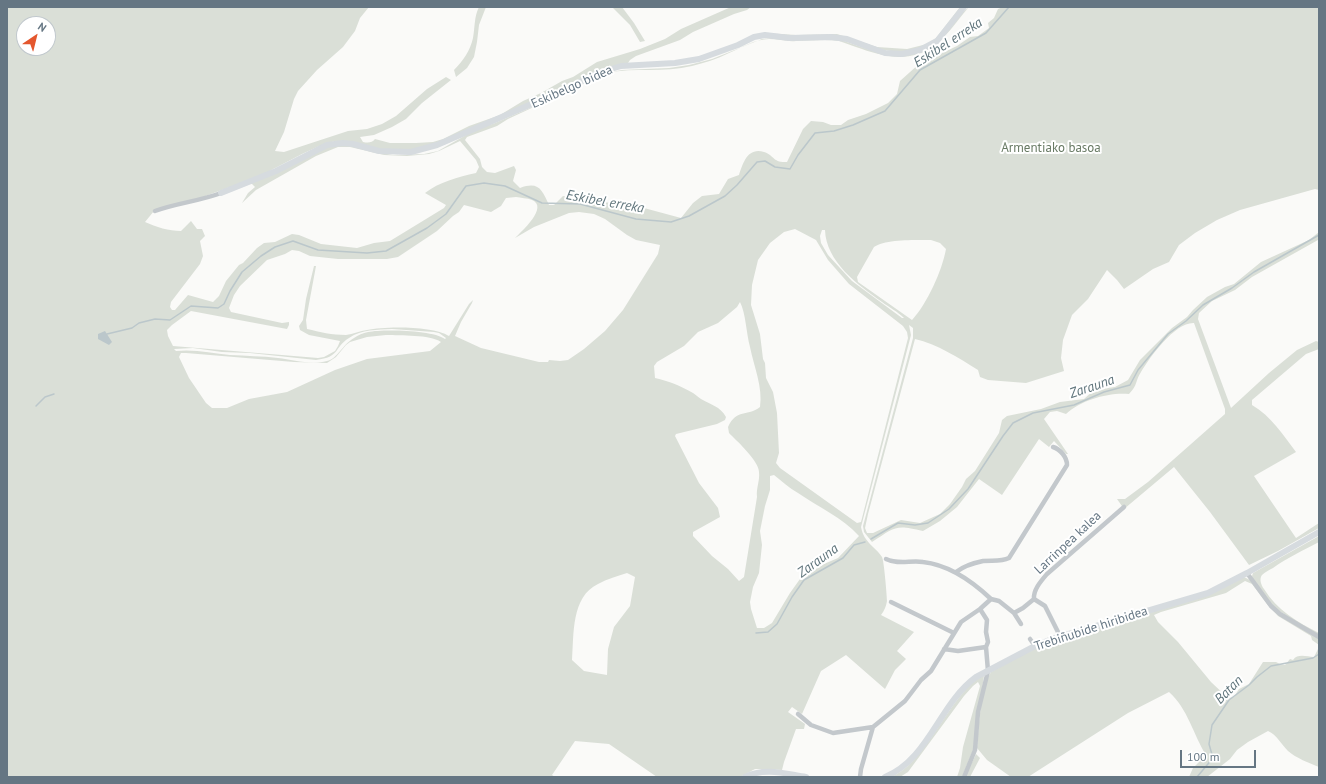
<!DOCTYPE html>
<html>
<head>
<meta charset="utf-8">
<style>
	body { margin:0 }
	#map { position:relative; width:1326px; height:784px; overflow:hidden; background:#fafaf8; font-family:"PT Sans",sans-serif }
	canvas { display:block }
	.frame { position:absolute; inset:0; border:8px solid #657683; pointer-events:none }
	.north { position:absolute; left:16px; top:16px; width:40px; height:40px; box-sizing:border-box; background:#fff; border:1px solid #c1c8cd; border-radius:50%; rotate:35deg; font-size:11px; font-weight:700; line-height:16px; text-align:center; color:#657683 }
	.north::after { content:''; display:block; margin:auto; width:14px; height:18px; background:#e4572e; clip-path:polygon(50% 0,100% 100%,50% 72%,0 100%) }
	.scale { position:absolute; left:1180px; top:750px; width:76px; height:18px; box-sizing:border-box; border:2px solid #657683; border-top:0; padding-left:5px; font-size:12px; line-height:14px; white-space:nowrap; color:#657683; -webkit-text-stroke:3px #fff; paint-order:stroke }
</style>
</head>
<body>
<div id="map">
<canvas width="1326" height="784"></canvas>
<div class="frame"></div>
<div class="north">N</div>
<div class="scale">100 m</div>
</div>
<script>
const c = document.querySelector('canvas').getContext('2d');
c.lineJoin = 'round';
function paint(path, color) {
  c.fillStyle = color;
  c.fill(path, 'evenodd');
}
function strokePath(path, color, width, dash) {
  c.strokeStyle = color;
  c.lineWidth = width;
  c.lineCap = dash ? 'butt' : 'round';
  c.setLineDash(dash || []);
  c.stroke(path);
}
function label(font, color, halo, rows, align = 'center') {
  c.font = font + ' "PT Sans",sans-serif';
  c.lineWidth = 4;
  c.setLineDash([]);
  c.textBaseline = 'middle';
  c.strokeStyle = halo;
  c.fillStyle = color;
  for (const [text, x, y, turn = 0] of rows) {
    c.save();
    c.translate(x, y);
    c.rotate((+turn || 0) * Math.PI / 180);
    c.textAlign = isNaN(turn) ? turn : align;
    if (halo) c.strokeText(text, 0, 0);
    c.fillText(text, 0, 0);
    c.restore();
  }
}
paint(new Path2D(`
	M7,7H369L360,18L355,31L343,47L317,70L298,91L294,99L284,132L275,151L284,152L348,131L367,129L382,124L396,116L427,89L446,77L451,80L422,103L406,119L392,127L374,135L360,137L363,142C368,143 372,143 375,139L390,143H416L433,142L443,139L469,126L500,115L523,101L541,93L562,81L573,77L597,62L640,49L665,39L681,29L731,7H751L747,10L734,14L693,32L680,40L636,56L630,60L628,63L636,64H660L690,60L713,53L748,38L766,33L796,35L837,34L877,47L907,49L927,44L936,38L960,7H962C951,21 942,39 925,47C909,54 887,52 871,47C860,44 850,38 839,37C827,35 815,37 802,37C788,37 774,33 760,36L711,56L693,62L661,66L618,67L605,69L546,97L472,129L446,144L437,147L419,150L388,151L348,141H337L326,143L302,154L260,176L200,198L160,208L154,211L145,222C156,227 169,231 181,231L191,221L197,229H202L205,236L200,241L203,256L200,264L171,302L170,307L172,310H175L188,295L213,302L219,296L226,281L239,265L243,263L257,248L264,243L275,242L292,234L299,235L321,244L357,248L374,243L390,241L444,208L446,205L425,193C439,182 458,177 476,173L479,167L476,160L460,141L439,151L429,154L407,156L384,155L350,147H338L316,156L256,190L242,203L248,193L255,187L251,183L279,171L318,150L336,145H351L376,152L393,155L424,154L438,151L473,131L495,123L546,101L574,88L602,74L622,70L669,68L689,65L712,59L762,39L773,38L799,40L831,39L844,41L867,49L890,55H897L914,53L929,48L939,41L962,13L969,7C954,24 941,47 918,54C897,61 876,54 856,47C850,45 845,43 839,41C825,39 810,41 796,41C787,42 778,39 769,39C755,39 741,48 729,53C717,59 704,63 692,66C664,73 635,67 607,73L508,119L497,126L467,137L465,140L480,159L482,167L487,172L495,173L514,166L516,170L513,181L520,188C539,181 542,190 549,205H554L563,196L611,203L621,208L635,209L644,208L681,218L693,203L702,196L719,194L728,179L739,175C743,164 747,147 764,152C774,155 773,163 787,162L803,129L811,121L823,122L831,125H841L848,120L866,114L888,103L897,94L900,81L919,64L957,46L970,37L978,36L989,28L988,23L994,18L998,9L1003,7H1319V190L1315,189L1240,210L1217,220L1195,233L1179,245L1169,262L1153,269L1124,289L1117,280L1107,270L1088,299L1072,315L1063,340L1061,358L1064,371L1026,383L988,380L980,377L978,370C959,358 937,344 915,339L868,514L865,528L867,533H873L901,520L920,523L940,514L950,504L962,487L966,479L975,471L999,433L1002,420L1007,416L1041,409L1060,402L1084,399L1094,390L1115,387L1128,380L1140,360L1172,328L1187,317L1193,310L1207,297L1225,287L1234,284L1261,262L1309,240L1319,232V239L1318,240L1252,277L1235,290L1212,301L1199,313L1198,319L1231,408L1269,373L1297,350L1316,341L1319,342V349L1306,354L1252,400V405C1271,416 1283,435 1296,452L1254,476L1296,538L1319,523V528L1278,551L1249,565L1210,512L1174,467L1124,509L1117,499H1125L1148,482L1225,414V409L1194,323C1175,322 1150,357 1141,372C1135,381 1138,385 1129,394C1109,392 1081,400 1066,414L1057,411L1050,412L1044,419L1068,454H1066L1054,441L1049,447L1039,439L1002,495L979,479L957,507L940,521L923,531C895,524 895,527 872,542L864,532L863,526L913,338V328L909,325L911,335L861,527C864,543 875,546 882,557C884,560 887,596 887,601C886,607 884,611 881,615L914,632L897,651L906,659L895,670L885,689L846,655L821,671L802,714L792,707L788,712L805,724L804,729H796L784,762L782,770L767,769H755L740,777H657L609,744L575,741L552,775L555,777H7ZM24,24H48V48H24ZM516,197C521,198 527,198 532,200C549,207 521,232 515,238L534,227L569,213L579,212L594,214L605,219L627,235L636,240L660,245L658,254L623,310L605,331L584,349L568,360L560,361L549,360L548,362H539L481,348L455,336L461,322L472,303L473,300L469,304L449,336C433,326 386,326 367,330C360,331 353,334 346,335C332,335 320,332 307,329L306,320L316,266H314L306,299L303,320L299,326L300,330L309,335L340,341L338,346L335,351L324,357L318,358L173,346L168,336L167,330L172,325L191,311L287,329L289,325V322L282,323L231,312L229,308L234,295L240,286L267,260L285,254L292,250L299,251L310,256L338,259H387L398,257L437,231L453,216L459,212L464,205L491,212L501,206L506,198ZM795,229L816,240L828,260L849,284L903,326L907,332L908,338L861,522L857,523L780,468L776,463L779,453L777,413L773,392L766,378L765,363L763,359L760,334L751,305L752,285L758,260L770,243L784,232ZM822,230H825C826,262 858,285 882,302C889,307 898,312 904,318H902L852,281L828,255L821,243L820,236ZM931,240L940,243L946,249C942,271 927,304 912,320L858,282L857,277L874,247C885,239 917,240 931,240ZM740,302C746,314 746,332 750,347C754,367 763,387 760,407C747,417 737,408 728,427L729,433C737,441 759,461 759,472C760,481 756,488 757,497L744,577L739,581L728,569L712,556L693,536V532L720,517L718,508L699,483L675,436L676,434L717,424L725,420L726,417C720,406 711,405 701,399C698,397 696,395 693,393C681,386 669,381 655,378L654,366L657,362L684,346L698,332L718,323L737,307ZM392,329L434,332L439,333L446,338L445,339C433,330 383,329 368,332C363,333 358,335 354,338C343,344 337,359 327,361C311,365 293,360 278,358C262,356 246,356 230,355C212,353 194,349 176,351L174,349L193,348L222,352L250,353L316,360C341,357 333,348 349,338C362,329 377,330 392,329ZM386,335C401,336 429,334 441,342L430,351L367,359L335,370L287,392L249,399L227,408H212L206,403L189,378L179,357L181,353H186L294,362L327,363L336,357L346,345L350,342L367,337ZM774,475C782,481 789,488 798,493C818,507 842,517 859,536L838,558L824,564L800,579L790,593L772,623L764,628H757L751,609L750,602L753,587L759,573L762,545L760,531L765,506L770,490V476ZM627,573L635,577L630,606L614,627L608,649L607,675L584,671L572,660C574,634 571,597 598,584C607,579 618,576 627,573Z
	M479,7H486L479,25L477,42L474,57L467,68L456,77L454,70C463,61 470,51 473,38C475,27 474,17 479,7Z
	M612,7H622L634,23L645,41L640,42L630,25Z
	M1319,536V542C1304,550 1287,558 1273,568C1269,570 1265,572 1262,575C1259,579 1261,585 1264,589C1277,610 1297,622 1319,633V636L1284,616L1272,605L1253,580L1252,576L1253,573Z
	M1244,577L1250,580L1268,603L1319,638V645L1312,640L1311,636L1278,616L1267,604L1252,584L1245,581L1226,593L1161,612L1154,615L1158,622L1178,642L1211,682L1228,698L1234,697L1239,689L1249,684L1263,662H1276L1280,664L1285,665L1290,659L1293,660C1298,653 1307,657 1314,657L1319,647V767C1309,763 1296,758 1288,751C1281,744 1277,735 1268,731L1248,742L1237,750L1230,759L1207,777H1189L1193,768L1206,755C1193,734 1188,709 1169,692L1128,713L1028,777H1011L987,760L977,748C979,726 980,690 991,672L1041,645L1203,597Z
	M984,676L973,750L962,777H957L960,768L963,747L980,686L978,682L973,686L964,696L908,772L900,777H891C921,765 944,712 967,688C972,683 978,677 984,676Z
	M976,754L980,758L970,777H965Z`), '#dadfd7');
paint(new Path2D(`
	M105,331L112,342L109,345L98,339V334Z`), '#bbc7cb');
strokePath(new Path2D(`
	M107,334L132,328L139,323L155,319L170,320L191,306L218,308L224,304L230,291L242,272L261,256L275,247L293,241L318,250L367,253L386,251L427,228L446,214L466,186L484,183L505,186L542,203L580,204L636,219L671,222L689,216L725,196L737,185L757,162L765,161L775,167L790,169L798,155L815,133L834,131L853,125L885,111L920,70L986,33L1009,7
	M36,406L45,397L54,394
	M871,539L898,523L915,525L928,523L949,509L968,489L1003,436L1013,423L1033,413L1074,405L1104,392L1130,385L1138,370L1168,334L1186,321L1203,305L1232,288L1254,272L1319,235
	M756,633L768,632L777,624L792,597L804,580L843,558L854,545L865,542
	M1197,777L1213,758L1209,744L1212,725L1229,700L1249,685L1257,677L1271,666L1313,658L1319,654`), '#bbc7cb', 1.5);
strokePath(new Path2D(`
	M155,211C177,203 200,201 221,193
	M886,559C898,565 911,560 923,562C950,565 972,581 991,599
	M956,572C964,566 973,563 983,561C992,560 1001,562 1009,558L1067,465C1067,457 1060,449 1053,447
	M1247,573L1271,606L1280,614L1319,637
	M1034,599C1033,590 1041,581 1047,574L1124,507
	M891,602L954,633
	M1014,613L1021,624
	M1030,639L1035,646
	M944,649L958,651L986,647
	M798,714L811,725L833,733L873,727
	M860,777L861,769L873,727L905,701L921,680L931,671L961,622L980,609L991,599L999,601L1014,613L1023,608L1034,599L1045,606L1060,636
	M964,777L975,750L978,712L988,671L986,647L988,642L986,632L987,620L980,609`), '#c3c8cc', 4.5);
strokePath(new Path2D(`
	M221,193L276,171L327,145L343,143L353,144L379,151L411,152L437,145L571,87L598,73L621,66L675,63L699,59L738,45L754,37L765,35L790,38L831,37L847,39L885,53L902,54L920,50L937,41L964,7
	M745,777C765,767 786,774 806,777
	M885,777C929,759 939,704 976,677L1035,646L1052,639L1208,593L1247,573L1319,532`), '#d6dbdf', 6);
label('13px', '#657683', '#fff', [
	["Eskibelgo bidea",572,87,-24],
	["Larrinpea kalea",1068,543,-43],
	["Trebiñubide hiribidea",1091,629,-18]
]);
label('13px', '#687a64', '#fff', [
	["Armentiako basoa",1051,148]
]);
label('italic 14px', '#60757c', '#fff', [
	["Eskibel erreka",948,43,-33],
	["Eskibel erreka",605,202,10],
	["Zarauna",1092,387,-19],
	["Zarauna",818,561,-36],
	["Batan",1229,690,-45]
]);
</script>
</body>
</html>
